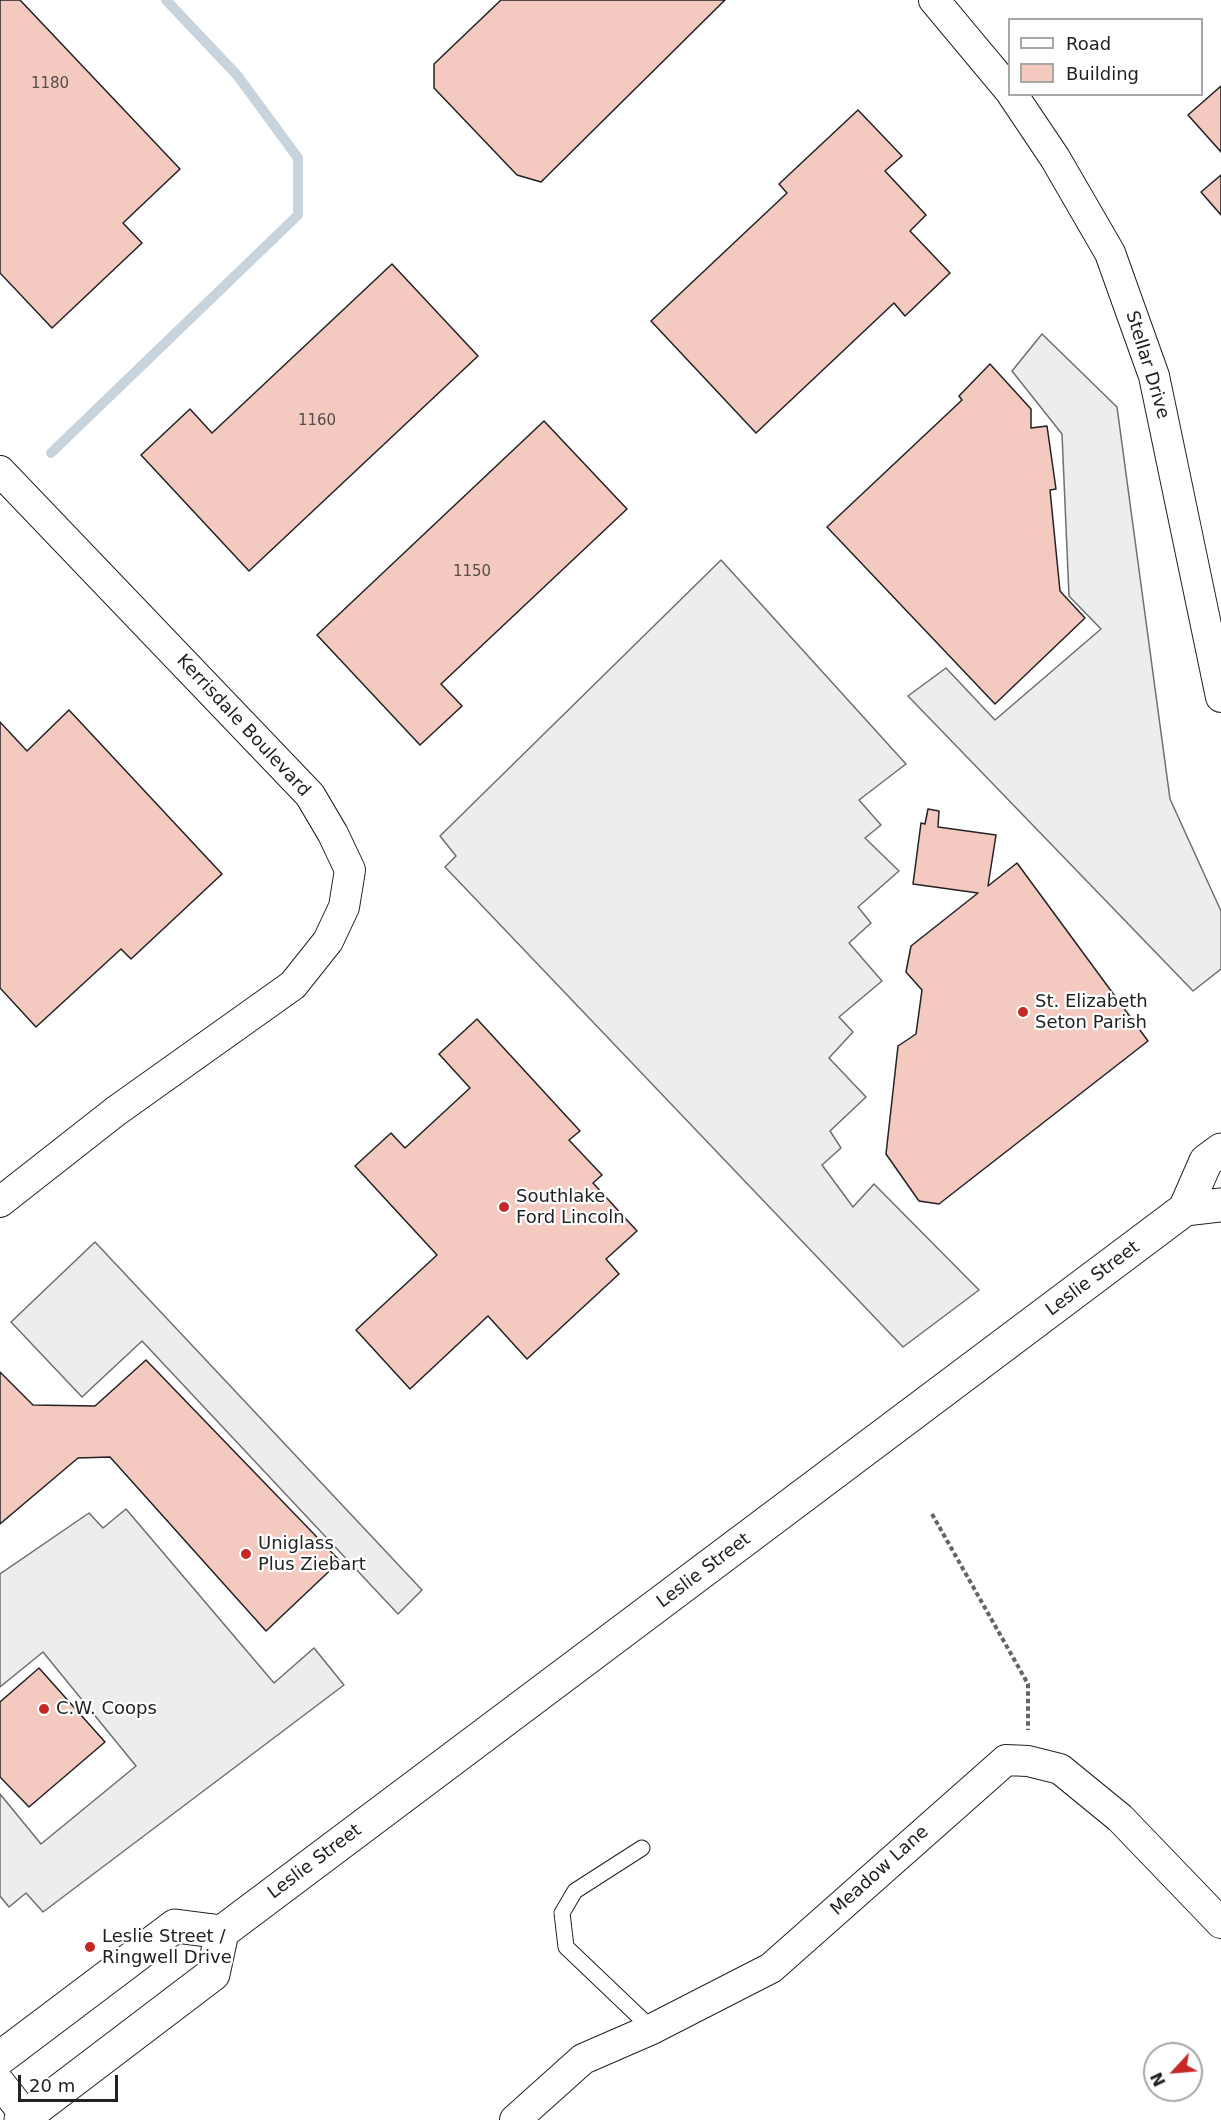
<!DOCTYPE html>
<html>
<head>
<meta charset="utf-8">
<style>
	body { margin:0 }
	#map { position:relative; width:1221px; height:2120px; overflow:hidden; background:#fff; font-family:"DejaVu Sans",sans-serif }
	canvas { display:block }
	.legend { position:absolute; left:1008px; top:18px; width:195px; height:78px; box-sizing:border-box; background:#fff; border:2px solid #a7a7a7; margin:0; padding:8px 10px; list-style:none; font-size:18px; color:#222 }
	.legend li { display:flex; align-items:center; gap:12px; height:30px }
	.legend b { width:30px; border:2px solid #a7a7a7 }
	.north { position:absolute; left:1143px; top:2042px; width:60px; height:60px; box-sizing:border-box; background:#fff; border:2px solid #a7a7a7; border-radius:50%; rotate:244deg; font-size:16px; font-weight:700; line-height:24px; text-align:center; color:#222 }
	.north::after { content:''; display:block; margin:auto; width:21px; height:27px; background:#c62828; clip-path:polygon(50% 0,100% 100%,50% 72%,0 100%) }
	.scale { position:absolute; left:18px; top:2075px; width:100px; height:27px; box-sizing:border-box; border:3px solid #222; border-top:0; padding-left:8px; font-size:18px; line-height:21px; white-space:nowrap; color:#222; -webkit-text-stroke:4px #fff; paint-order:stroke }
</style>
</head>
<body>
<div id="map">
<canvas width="1221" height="2120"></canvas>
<ul class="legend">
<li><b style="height:8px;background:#fff"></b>Road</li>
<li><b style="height:16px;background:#f3c9c0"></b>Building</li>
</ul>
<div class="north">N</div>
<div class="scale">20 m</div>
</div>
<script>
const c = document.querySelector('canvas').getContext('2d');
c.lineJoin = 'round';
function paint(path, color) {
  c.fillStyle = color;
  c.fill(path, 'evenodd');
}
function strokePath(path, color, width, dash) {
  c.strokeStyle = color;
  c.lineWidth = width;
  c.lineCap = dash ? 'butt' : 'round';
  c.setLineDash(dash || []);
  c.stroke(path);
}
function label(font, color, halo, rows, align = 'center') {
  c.font = font + ' "DejaVu Sans",sans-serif';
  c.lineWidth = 4.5;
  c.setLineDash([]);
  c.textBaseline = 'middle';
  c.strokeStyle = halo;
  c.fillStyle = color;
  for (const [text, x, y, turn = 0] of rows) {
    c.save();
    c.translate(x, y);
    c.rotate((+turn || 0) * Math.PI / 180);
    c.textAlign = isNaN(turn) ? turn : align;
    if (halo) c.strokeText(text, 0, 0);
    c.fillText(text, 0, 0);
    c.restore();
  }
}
const parking = new Path2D(`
	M1042,334L1117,407L1170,799L1221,911V969L1193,991L908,696L946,668L995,720L1101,629L1069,596L1062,434L1012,371Z
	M721,560L906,764L859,800L881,825L865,838L899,871L858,907L871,923L849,943L882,981L839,1017L853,1032L829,1058L866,1097L830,1131L841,1148L822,1165L853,1207L874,1184L979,1290L903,1347L445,867L456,856L440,836Z
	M95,1242L422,1590L398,1614L142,1341L82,1397L11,1322Z
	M126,1509L274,1683L314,1648L344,1685L43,1912L26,1893L9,1907L0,1896V1794L41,1844L136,1766L43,1652L0,1687V1574L89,1513L103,1528Z`);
paint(parking, '#ededed');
strokePath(parking, '#6f6f6f', 1.5);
strokePath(new Path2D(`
	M51,453L298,215V158L237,75L166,0`), '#c7d3dd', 10);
const building = new Path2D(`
	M0,0H20L180,169L123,223L142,243L52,328L0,273Z
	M501,0H725L541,182L517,175L434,88V64Z
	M1221,86V152L1188,115Z
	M858,110L902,156L885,171L926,215L910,231L950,273L905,316L894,303L756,433L651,321L787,193L779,184Z
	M1221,175V215L1201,192Z
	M392,264L478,356L249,571L141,455L190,409L212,433Z
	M990,364L1031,409V428L1047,426L1056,489L1050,490L1060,591L1085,618L995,704L827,527L962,400L959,396Z
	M544,421L627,509L441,684L462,706L420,745L317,635Z
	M69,710L222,874L131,959L121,949L36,1027L0,988V722L27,751Z
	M928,809L939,811L938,827L996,835L988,886L1017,863L1148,1041L939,1204L919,1201L886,1154L898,1046L916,1034L922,990L906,972L911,946L978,893L913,884L921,823L925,824Z
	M477,1019L580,1131L569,1140L602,1175L593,1183L637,1231L606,1259L619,1274L527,1359L488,1316L410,1389L356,1330L437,1255L355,1166L391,1133L405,1148L470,1088L439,1054Z
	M146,1360L340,1561L266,1631L110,1457L78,1458L0,1524V1372L33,1405L95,1406Z
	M39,1668L105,1742L29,1807L0,1777V1702Z`);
paint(building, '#f3c9c0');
strokePath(building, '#222', 1.5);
const service = new Path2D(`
	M642,1848L575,1891L562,1913L566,1947L652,2029`);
const minor = new Path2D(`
	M934,0L1010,91
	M1012,94L1055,158L1110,253L1154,376L1221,697
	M0,471L310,795L333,834L350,870L344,907L328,941L293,985L116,1111L0,1202
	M0,2083L29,2120
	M515,2120L583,2059L652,2029L771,1968L1006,1760L1028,1761L1060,1769L1120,1818L1221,1923`);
const primary = new Path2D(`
	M1185,1209L1221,1205
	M0,2058L175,1926L222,1932
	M21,2120L213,1974L222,1932L1185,1209L1206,1161L1221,1150`);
strokePath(service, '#222', 17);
strokePath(minor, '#222', 32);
strokePath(primary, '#222', 35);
strokePath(new Path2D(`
	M932,1514L1028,1684V1730`), '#646464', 4, [4.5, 3]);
strokePath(service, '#fff', 15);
strokePath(minor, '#fff', 30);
strokePath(primary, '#fff', 33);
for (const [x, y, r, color] of [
	[1023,1012,6,"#c62828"],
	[504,1207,6,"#c62828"],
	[246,1554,6,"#c62828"],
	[44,1709,6,"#c62828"],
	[90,1947,6,"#c62828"]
]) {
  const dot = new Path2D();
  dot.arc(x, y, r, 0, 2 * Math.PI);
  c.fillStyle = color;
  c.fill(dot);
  strokePath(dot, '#fff', 2);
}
label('15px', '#564c4a', null, [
	["1180",50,84],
	["1160",317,421],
	["1150",472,572]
]);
label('18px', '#222', '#fff', [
	["Stellar Drive",1147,365,73],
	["Kerrisdale Boulevard",243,726,47],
	["Leslie Street",1093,1279,-37],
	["Leslie Street",704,1571,-37],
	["Leslie Street",315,1862,-37],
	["Meadow Lane",880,1871,-42]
]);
label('18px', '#222', '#fff', [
	["St. Elizabeth",1035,1002],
	["Seton Parish",1035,1023],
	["Southlake",516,1197],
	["Ford Lincoln",516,1218],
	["Uniglass",258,1544],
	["Plus Ziebart",258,1565],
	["C.W. Coops",56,1709],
	["Leslie Street /",102,1937],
	["Ringwell Drive",102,1958]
], 'left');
</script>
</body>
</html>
